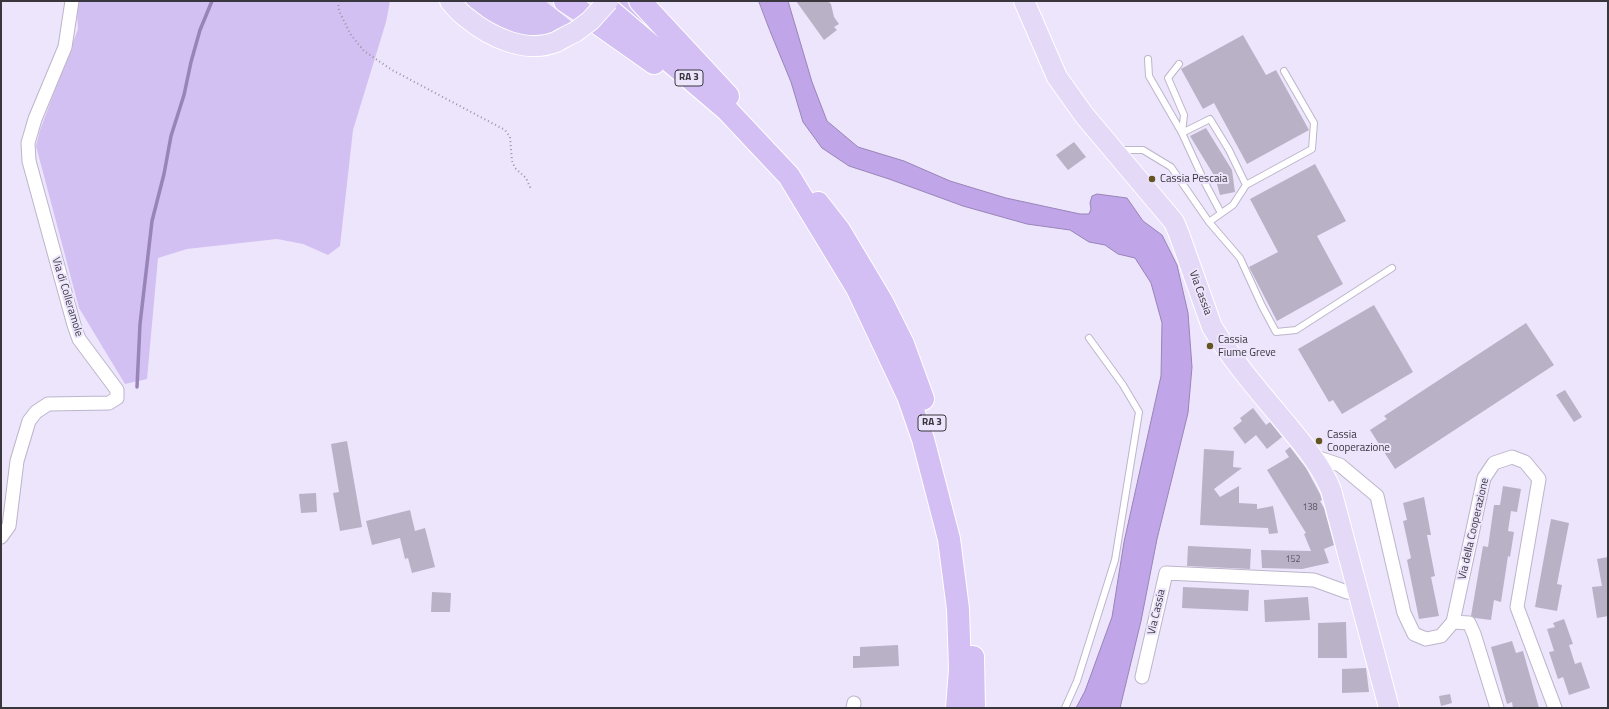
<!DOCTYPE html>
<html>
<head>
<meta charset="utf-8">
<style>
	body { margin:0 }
	#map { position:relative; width:1609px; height:709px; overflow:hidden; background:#ede5fc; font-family:"Titillium Web",sans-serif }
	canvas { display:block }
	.frame { position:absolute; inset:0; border:2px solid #39363e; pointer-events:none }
</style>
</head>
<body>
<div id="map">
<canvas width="1609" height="709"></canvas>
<div class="frame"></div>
</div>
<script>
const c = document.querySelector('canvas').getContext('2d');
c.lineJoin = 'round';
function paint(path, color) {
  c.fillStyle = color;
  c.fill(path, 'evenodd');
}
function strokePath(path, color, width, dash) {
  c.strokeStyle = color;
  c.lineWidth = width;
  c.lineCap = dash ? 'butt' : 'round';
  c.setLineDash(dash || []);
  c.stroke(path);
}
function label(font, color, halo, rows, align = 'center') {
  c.font = font + ' "Titillium Web",sans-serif';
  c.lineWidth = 4;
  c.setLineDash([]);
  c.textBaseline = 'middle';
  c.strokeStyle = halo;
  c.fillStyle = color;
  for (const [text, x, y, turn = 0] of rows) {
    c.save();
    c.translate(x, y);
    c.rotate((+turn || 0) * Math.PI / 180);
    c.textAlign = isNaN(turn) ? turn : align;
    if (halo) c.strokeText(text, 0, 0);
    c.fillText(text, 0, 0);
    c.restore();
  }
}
paint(new Path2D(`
	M76,1H390L386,22L353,130L340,246L328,255L303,244L277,239L187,249L158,258L147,379L125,384L79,308L36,146L40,130L78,29Z
	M460,1H545L573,23L557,33L535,37L517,36L494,29Z
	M619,1H634L672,49L618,2Z`), '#d3c0f3');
const water = new Path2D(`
	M759,1H788L812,82L827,121L858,147L904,161L950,181L1006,198L1080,214H1089L1091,209L1090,203L1092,196L1097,194L1127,198L1143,221L1162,235L1177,265L1188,313L1192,367L1188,413L1157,539L1141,621L1120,708H1076L1085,691L1112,617L1124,542L1161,376L1162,323L1151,283L1135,258L1118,254L1105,245L1089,242L1070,230L1027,224L963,206L889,179L849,166L822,148L803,122L791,82L770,31Z`);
paint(water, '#c0a5e9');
strokePath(water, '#9884b6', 1);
strokePath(new Path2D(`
	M137,387L140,324L152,221L164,174L171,136L184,95L191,62L200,30L212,1`), '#9884b6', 3.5);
paint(new Path2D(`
	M796,1H828L831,4L834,17L839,24L834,27L837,30L824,40Z
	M1243,35L1266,75L1276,70L1309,130L1247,164L1214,103L1203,109L1181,69Z
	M1206,128L1232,170L1235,192L1220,195L1215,177L1190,136Z
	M1074,142L1086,157L1068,170L1056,155Z
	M1315,164L1346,221L1317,236L1343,284L1277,321L1249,267L1278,252L1250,199Z
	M1374,305L1413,372L1342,414L1333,400L1329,402L1298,349Z
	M1526,323L1554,365L1395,469L1370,430L1387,419L1384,416Z
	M1565,390L1582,417L1574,422L1556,395Z
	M1253,408L1266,425L1270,422L1282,437L1267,449L1256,435L1245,444L1233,428L1242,421L1240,418Z
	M347,441L362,527L340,531L333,493L339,492L331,444Z
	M1290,447L1306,468L1320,494L1322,500L1320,501L1324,508L1334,545L1324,549L1329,563L1302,569L1262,568L1261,550L1311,551L1304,534L1306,533L1267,470L1289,457L1285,451Z
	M1204,449L1234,451L1233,467L1242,468L1214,489L1220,497L1239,486V503L1257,504V509L1273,506L1278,533L1269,534L1268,528L1200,525Z
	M1503,486L1521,489L1517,512L1511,511L1508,531L1514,532L1510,557L1508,556L1501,602L1494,600L1491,620L1475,618L1471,616L1483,546L1488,547L1494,505H1500Z
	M316,493L317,512L301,513L299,494Z
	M1424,497L1431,535H1427L1435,576L1431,577L1439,616L1419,619L1407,560L1411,558L1403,521L1407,520L1403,503Z
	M410,510L415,531L425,528L435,567L412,573L408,558L405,559L400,538L372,545L366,521Z
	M1551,519L1569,523L1557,584L1562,585L1557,611L1535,607Z
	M1188,546L1251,549L1250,569L1187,566Z
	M1608,557V616L1597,618L1592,587L1602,586L1597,559Z
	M1183,587L1249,590L1248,611L1182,608Z
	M432,592L451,593L450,612H431Z
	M1308,597L1310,620L1265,622L1264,600Z
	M1564,619L1573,644L1569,645L1575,664L1581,662L1590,688L1569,695L1563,677L1558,679L1549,652L1554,651L1547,629L1555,627L1553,623Z
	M1346,622L1347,658H1318V623Z
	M1512,641L1516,653L1523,651L1539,708H1513L1512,702L1507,704L1491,647Z
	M898,645L899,666L853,668V656H860V647Z
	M1366,668L1369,692L1342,693V669Z
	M1450,694L1452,703L1441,706L1439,696Z`), '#b9b1c6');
const lane = new Path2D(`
	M1148,59L1149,76L1182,133
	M1179,64L1168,78L1184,115L1182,133
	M1120,150H1143L1171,167L1209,222L1233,205L1246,185L1312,149L1314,123L1284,71
	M1221,213L1205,183L1182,133L1210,119L1229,150L1246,185
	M1209,222L1240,258L1262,306L1276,332L1296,330L1392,268
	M1065,708L1077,681L1115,560L1139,412L1123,385L1089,338`);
const street = new Path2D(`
	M1313,456L1340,465L1377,496L1404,613L1414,634L1426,639L1441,636L1453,622L1484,478L1494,463L1512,457L1525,462L1539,479L1517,607L1555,708
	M1,537L9,526L17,461L29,421L36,412L48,404L109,403L117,398V390L79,339L74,325L29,161L28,143L35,119L65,47L72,1
	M1453,622L1469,623L1474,634L1497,708
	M1142,677L1166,573L1314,580L1347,592L1359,593
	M853,708L854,703`);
const primary = new Path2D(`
	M450,1C455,7 461,14 467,18C490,37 526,54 556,42C562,39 568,35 575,32
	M1024,1L1057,77L1084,115L1174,222L1179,234L1212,327C1232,360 1258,390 1283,420C1301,442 1320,463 1331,490L1389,708`);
const highway = new Path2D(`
	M565,1L583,13
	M640,1L728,96
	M612,12L727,110L789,176L857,288L908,396L923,439L949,539L958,609L960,669L957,708
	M600,25L654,63
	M818,203L839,230L882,302L903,344L923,399
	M973,657L974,708`);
strokePath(lane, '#bdb5ca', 8);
strokePath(street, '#bdb5ca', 15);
strokePath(primary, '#fff', 22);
strokePath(highway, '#fff', 24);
strokePath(new Path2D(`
	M338,1L339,11L351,35L364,51L392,70L505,130L510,137L512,161L515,168L526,178L531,189`), '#9a94a4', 2, [1, 3]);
strokePath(lane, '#fff', 6);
strokePath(street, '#fff', 13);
strokePath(primary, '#e5d9f8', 20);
strokePath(highway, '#d3bff4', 22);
const primaryBridge = new Path2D(`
	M575,32L590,21L608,1`);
strokePath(primaryBridge, '#fff', 22, []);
strokePath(primaryBridge, '#e5d9f8', 20);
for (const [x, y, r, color] of [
	[1152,179,4,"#645421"],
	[1210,346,4,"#645421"],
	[1319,441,4,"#645421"]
]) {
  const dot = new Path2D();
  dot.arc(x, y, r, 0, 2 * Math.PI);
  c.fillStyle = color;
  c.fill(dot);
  strokePath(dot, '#ede5fc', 1.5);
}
label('9px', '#595560', null, [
	["138",1310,508],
	["152",1293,560]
]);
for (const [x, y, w] of [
	[689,78,28],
	[932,423,28]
]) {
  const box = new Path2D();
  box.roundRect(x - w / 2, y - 8, w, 16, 3);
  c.fillStyle = '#ede5fc';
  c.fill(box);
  strokePath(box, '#39363e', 1);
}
label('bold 10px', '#39363e', null, [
	["RA 3",689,78],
	["RA 3",932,423]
]);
label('11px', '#39363e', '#ede5fc', [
	["Cassia Pescaia",1160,179],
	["Cassia",1218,340],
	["Fiume Greve",1218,353],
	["Cassia",1327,435],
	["Cooperazione",1327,448]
], 'left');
label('11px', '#39363e', '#ede5fc', [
	["Via Cassia",1200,293,70],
	["Via di Colleramole",67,297,73],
	["Via della Cooperazione",1474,529,-77],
	["Via Cassia",1157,612,-77]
]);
</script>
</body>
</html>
